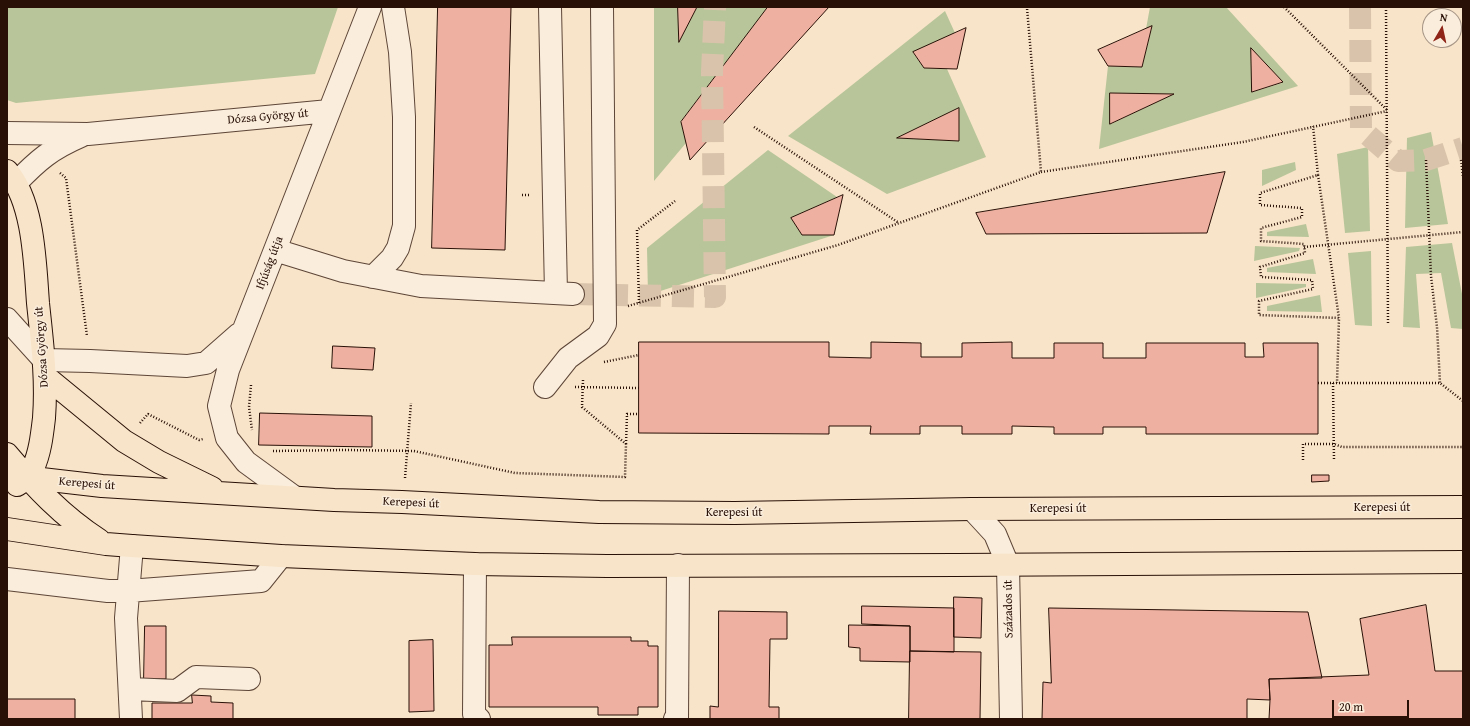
<!DOCTYPE html>
<html>
<head>
<meta charset="utf-8">
<style>
	body { margin:0 }
	#map { position:relative; width:1470px; height:726px; overflow:hidden; background:#f8e4c8; font-family:"Gentium Book Plus",serif }
	canvas { display:block }
	.frame { position:absolute; inset:0; border:8px solid #291007; pointer-events:none }
	.north { position:absolute; left:1422px; top:8px; width:40px; height:40px; box-sizing:border-box; background:#faeddb; border:1px solid #a69586; border-radius:50%; rotate:9deg; font-size:11px; font-weight:700; line-height:16px; text-align:center; color:#291007 }
	.north::after { content:''; display:block; margin:auto; width:14px; height:18px; background:#8f2418; clip-path:polygon(50% 0,100% 100%,50% 72%,0 100%) }
	.scale { position:absolute; left:1332px; top:700px; width:77px; height:18px; box-sizing:border-box; border:2px solid #291007; border-top:0; padding-left:5px; font-size:12px; line-height:14px; white-space:nowrap; color:#291007; -webkit-text-stroke:3px #faeddb; paint-order:stroke }
</style>
</head>
<body>
<div id="map">
<canvas width="1470" height="726"></canvas>
<div class="frame"></div>
<div class="north">N</div>
<div class="scale">20 m</div>
</div>
<script>
const c = document.querySelector('canvas').getContext('2d');
c.lineJoin = 'round';
function paint(path, color) {
  c.fillStyle = color;
  c.fill(path, 'evenodd');
}
function strokePath(path, color, width, dash) {
  c.strokeStyle = color;
  c.lineWidth = width;
  c.lineCap = dash ? 'butt' : 'round';
  c.setLineDash(dash || []);
  c.stroke(path);
}
function label(font, color, halo, rows, align = 'center') {
  c.font = font + ' "Gentium Book Plus",serif';
  c.lineWidth = 3;
  c.setLineDash([]);
  c.textBaseline = 'middle';
  c.strokeStyle = halo;
  c.fillStyle = color;
  for (const [text, x, y, turn = 0] of rows) {
    c.save();
    c.translate(x, y);
    c.rotate((+turn || 0) * Math.PI / 180);
    c.textAlign = isNaN(turn) ? turn : align;
    if (halo) c.strokeText(text, 0, 0);
    c.fillText(text, 0, 0);
    c.restore();
  }
}
paint(new Path2D(`
	M7,7H338L315,74L16,103L7,100Z
	M654,7H678L679,41L697,7H768L681,121L686,143L654,181Z
	M1150,7H1226L1298,86L1099,149L1108,66L1142,67L1152,27L1146,29ZM1251,49L1282,82V83L1253,92ZM1110,93L1172,94H1173L1111,124Z
	M945,11L955,33L913,53L924,68L947,69L986,157L887,194L788,136ZM959,108V141L898,138L899,137Z
	M1431,132L1448,224L1405,228L1407,138Z
	M1368,147L1370,231L1345,233L1337,154Z
	M768,150L837,197L791,218L802,235H834L648,295L647,248Z
	M1295,162L1296,170L1262,186V170Z
	M1306,224L1309,237L1267,236V232Z
	M1452,243L1463,299V329L1451,328L1441,273L1416,274L1420,328L1403,327L1406,247Z
	M1255,246L1300,248L1299,251L1254,261Z
	M1371,251L1372,326L1355,325L1348,253Z
	M1313,259L1316,274L1267,272V268Z
	M1256,283L1306,284V287L1256,298Z
	M1320,295L1322,312L1267,311V306Z`), '#b8c59a');
const building = new Path2D(`
	M438,7H511L505,250L432,248Z
	M678,7H697L679,42Z
	M768,7H829L690,160L681,122Z
	M1152,26L1142,67L1108,66L1098,50Z
	M966,28L957,69L924,68L913,52Z
	M1251,48L1283,82L1252,92Z
	M1110,93L1174,94L1110,124Z
	M959,108V141L897,138Z
	M1225,172L1207,233L986,234L976,213Z
	M843,195L834,235H802L791,218Z
	M639,342H829V357L871,358V342L921,343V357H962V343L1012,342V358H1054V343H1103V358H1146V343H1245V357H1264L1263,343H1318V434H1146V427H1103V434H1054V427L1012,426V434H962V426H920V434H870L871,426H829V434L639,433Z
	M333,346L375,348L373,370L332,368Z
	M260,413L372,416V447L259,445Z
	M1312,475H1329V481L1312,482Z
	M954,597L982,598L981,638L954,637Z
	M1426,605L1435,671H1463V719H1269L1270,700L1269,679L1369,675L1360,619Z
	M862,606L954,608V652L910,651V626L862,624Z
	M1049,608L1308,612L1322,678L1269,679L1270,700L1247,699V719H1042L1043,682L1051,683Z
	M719,611L787,612V639H770L769,707H779V719H710V706L718,707Z
	M849,625L910,626V662L860,661V648L849,647Z
	M145,626H166V679H144Z
	M512,637H631V641H648V646H658V707H638V715H598V707H489V645H512Z
	M433,640L434,711L409,712V641Z
	M910,651L981,652L980,719H909Z
	M192,695L211,696V702L233,703V719H152V703H192Z
	M7,699H75V719H7Z`);
paint(building, '#eeb0a0');
strokePath(building, '#291007', 1);
strokePath(new Path2D(`
	M1360,7L1361,129L1398,161L1426,160L1463,148
	M573,294L715,297L712,72L715,7`), '#d9c4ab', 22, [22, 11]);
const minor = new Path2D(`
	M550,7L556,293
	M7,133L88,134L329,111
	M16,183C38,160 51,149 81,136
	M275,250L343,271L421,286L573,294
	M373,277L392,258L398,248L404,226V117L400,52L393,7
	M7,319L44,360L90,361L187,366L206,363L239,334
	M545,387L568,358L598,336L605,324L602,7
	M294,497L246,462L227,438L219,406L228,370L370,7
	M972,509L995,534L1008,565L1011,719
	M475,564L474,714L479,719
	M7,579L108,591H128L261,581L281,556
	M130,689L177,691L196,677L249,679
	M131,719L126,618L132,546
	M675,719H677L678,565`);
const major = new Path2D(`
	M7,171C34,202 35,264 38,303C42,342 47,378 44,418C42,435 40,453 33,468C29,477 25,480 17,485
	M46,377L124,441L159,462L212,488
	M7,454C35,487 62,516 99,540
	M7,475L102,486L334,500L402,502L599,512L735,513L972,509L1463,507
	M7,529L106,544L132,546L281,556L475,564L607,566L957,565L1463,562`);
strokePath(minor, '#5d4537', 24);
strokePath(major, '#291007', 24);
strokePath(new Path2D(`
	M1284,7L1387,110
	M1386,7L1388,323
	M1313,126L1318,175L1260,193V205L1302,208V217L1261,228V241L1304,244L1305,253L1260,267L1261,277L1312,280L1313,289L1259,301V315L1339,318L1337,383
	M754,127L899,223
	M1426,160L1431,276L1437,327L1440,383
	M1461,160L1463,177
	M1041,172L1243,142L1387,111
	M60,173L66,178L87,336
	M1318,175L1339,318
	M522,195H531
	M1304,247L1463,232
	M639,303L637,230L675,201
	M628,306L838,245L1041,172L1027,8
	M604,362L639,355
	M1318,383H1440L1463,401
	M1333,383L1334,460
	M251,385L249,407L252,430
	M575,387L639,388
	M140,423L148,414L199,440L203,439
	M626,444L627,414H639
	M273,451L346,450L414,451L515,473L625,477L626,444L582,407L583,380
	M1303,460V444H1334L1342,447H1463
	M405,478L411,403`), '#291007', 2.5, [1, 2]);
strokePath(minor, '#faeddb', 22);
strokePath(major, '#f8e4c8', 22);
label('12px', '#291007', '#faeddb', [
	["Dózsa György út",268,117,-5],
	["Ifjúság útja",270,263,-69],
	["Dózsa György út",42,347,-94],
	["Kerepesi út",87,484,5],
	["Kerepesi út",411,503,3],
	["Kerepesi út",1382,508],
	["Kerepesi út",1058,509],
	["Kerepesi út",734,513],
	["Százados út",1009,609,-91]
]);
</script>
</body>
</html>
